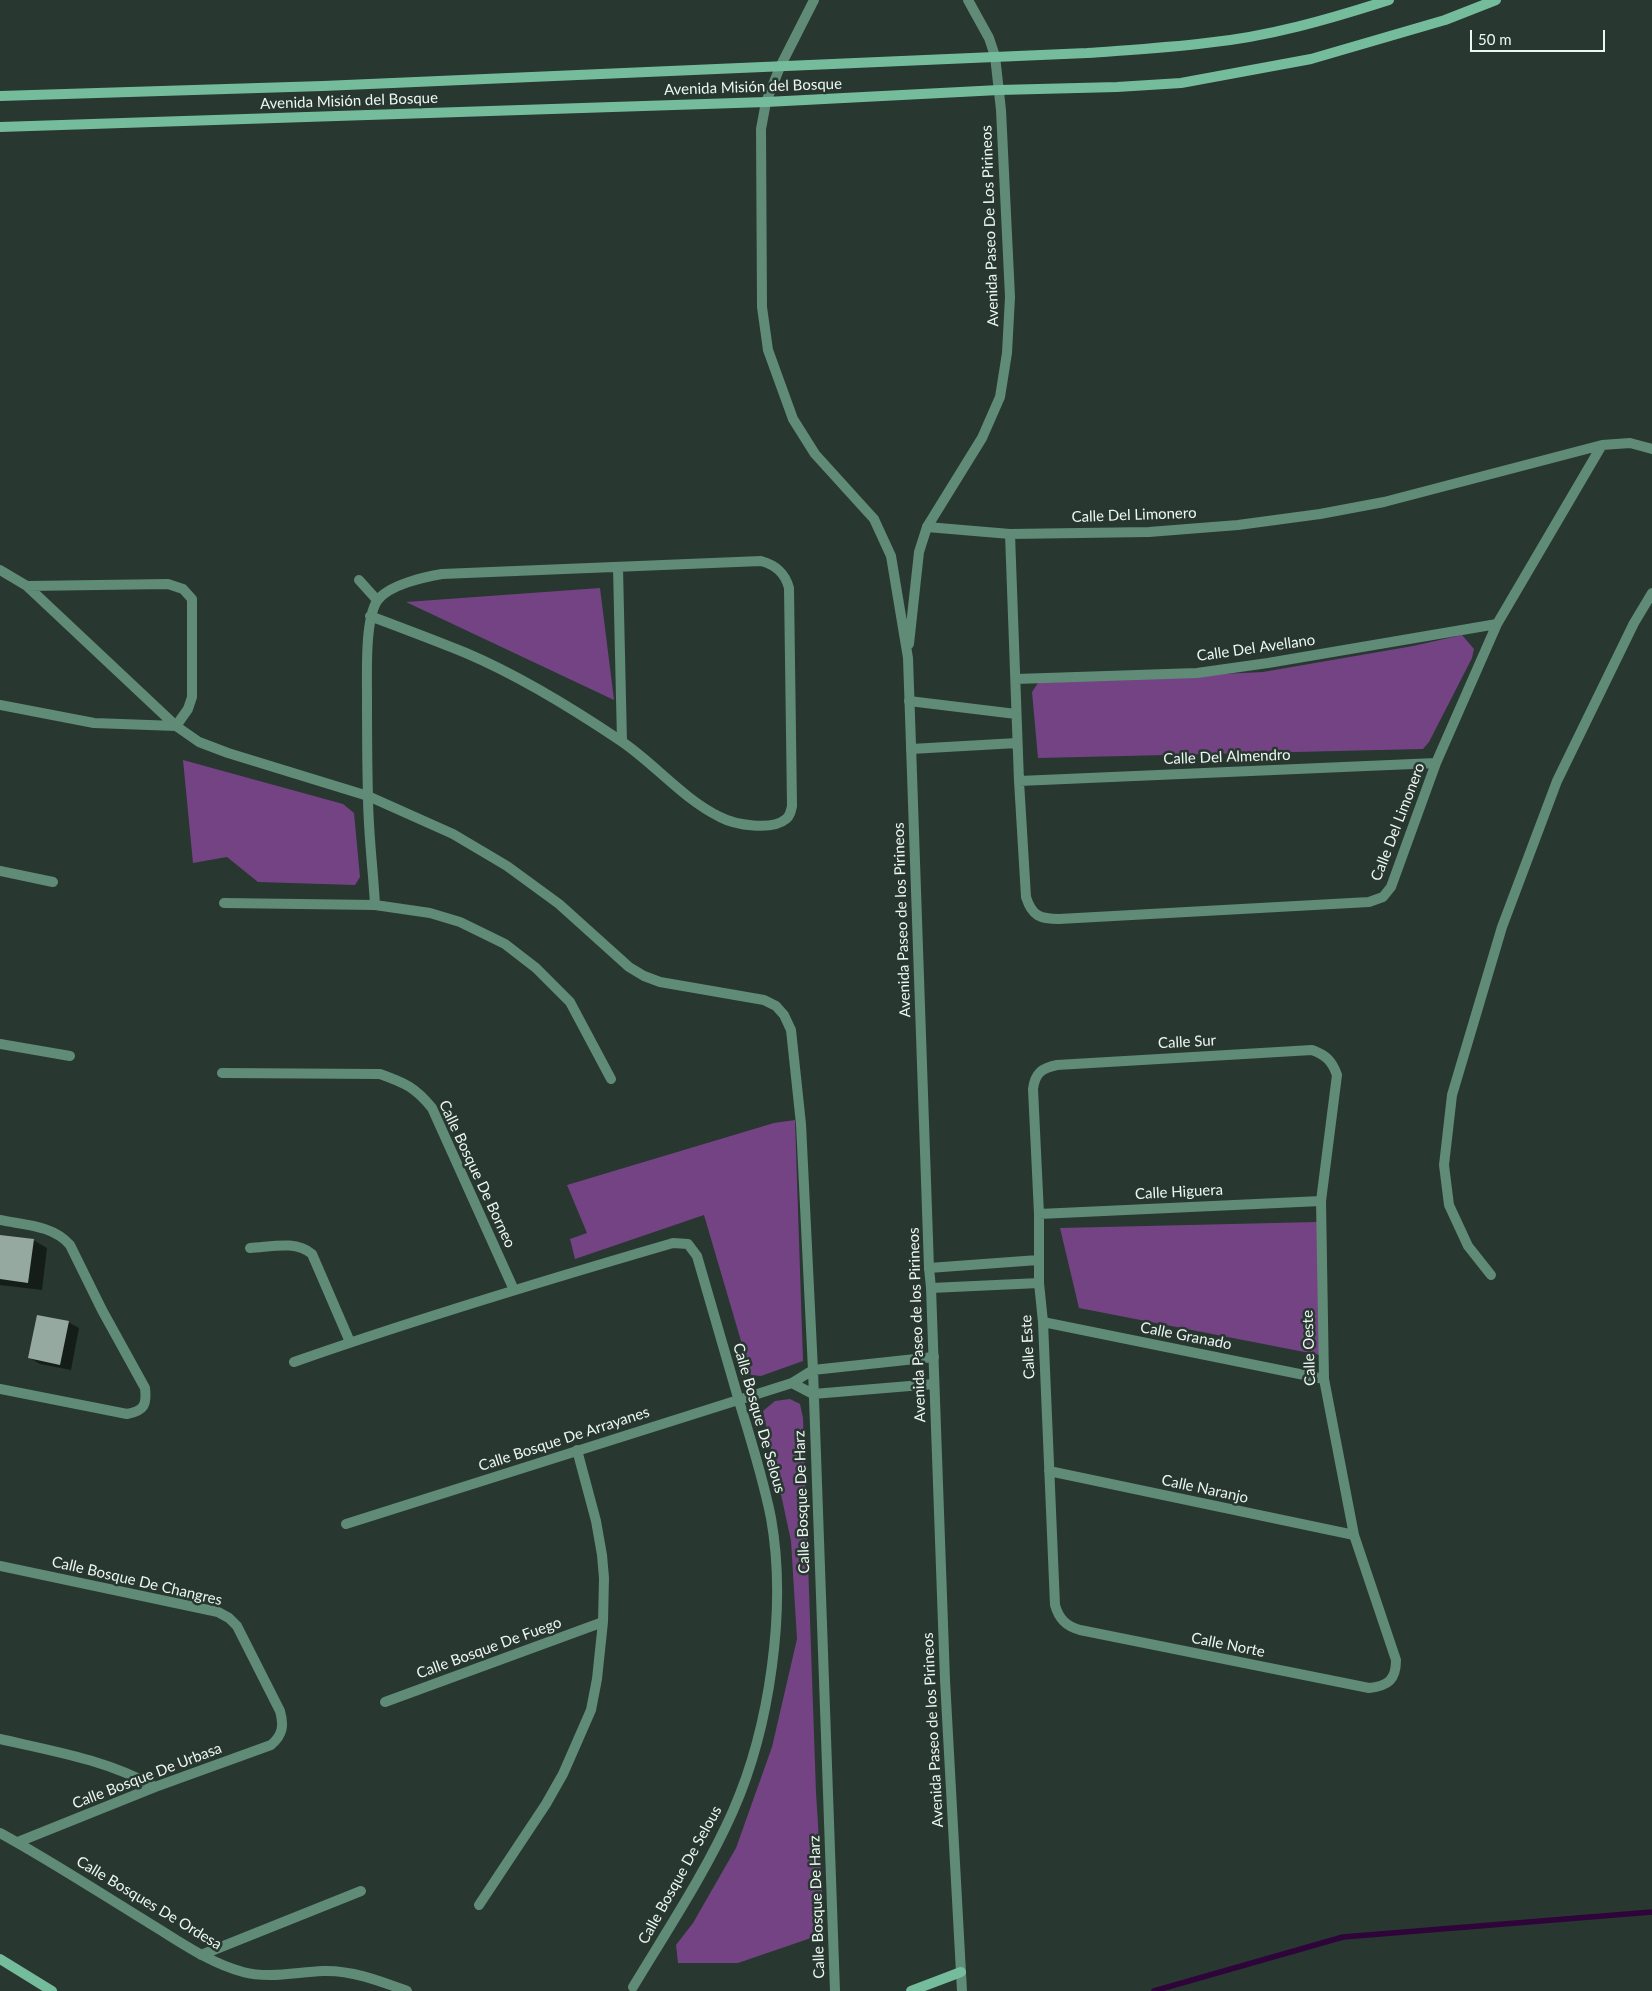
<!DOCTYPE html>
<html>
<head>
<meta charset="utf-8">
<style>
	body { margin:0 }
	#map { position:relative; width:1652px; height:1991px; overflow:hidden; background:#283730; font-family:Lato,sans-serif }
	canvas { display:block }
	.scale { position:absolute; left:1470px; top:30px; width:135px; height:22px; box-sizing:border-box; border:2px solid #edf7f2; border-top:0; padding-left:6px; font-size:15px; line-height:18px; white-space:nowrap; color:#edf7f2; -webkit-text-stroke:4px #283730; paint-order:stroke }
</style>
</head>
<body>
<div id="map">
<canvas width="1652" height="1991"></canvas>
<div class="scale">50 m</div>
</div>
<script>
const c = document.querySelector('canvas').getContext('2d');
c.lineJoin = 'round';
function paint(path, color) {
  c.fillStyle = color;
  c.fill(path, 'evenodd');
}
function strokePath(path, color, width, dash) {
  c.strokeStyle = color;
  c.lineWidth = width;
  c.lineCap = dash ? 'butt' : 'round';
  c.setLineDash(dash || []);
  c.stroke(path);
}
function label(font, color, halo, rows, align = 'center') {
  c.font = font + ' Lato,sans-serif';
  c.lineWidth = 5;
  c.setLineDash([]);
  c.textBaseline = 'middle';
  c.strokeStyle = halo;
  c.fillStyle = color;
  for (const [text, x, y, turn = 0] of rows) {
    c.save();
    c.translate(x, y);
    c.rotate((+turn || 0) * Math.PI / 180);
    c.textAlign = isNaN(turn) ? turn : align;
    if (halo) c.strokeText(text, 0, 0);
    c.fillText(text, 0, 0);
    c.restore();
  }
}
paint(new Path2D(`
	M600,588L614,700L406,602Z
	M1462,635L1474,649L1472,658L1429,742L1423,749L1038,758L1032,692L1038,683L1263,672L1413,646Z
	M183,760L343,804L354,813L360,877L355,885L258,882L227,857L193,863Z
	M795,1120L803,1361L761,1376L751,1375L704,1215L575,1259L570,1239L587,1233L567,1185L774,1123Z
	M1317,1222L1325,1356L1079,1308L1060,1228Z
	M790,1399L800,1404L803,1418L816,1792L824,1922L811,1938L738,1963H678L676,1945L693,1923L736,1848L772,1747L797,1639L791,1541L763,1411L775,1401Z`), '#744383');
paint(new Path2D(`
	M0,1236L33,1240L47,1248L42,1290L0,1285Z
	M68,1322L79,1328L71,1370L40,1364L30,1358Z`), '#0007');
strokePath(new Path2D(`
	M1154,1991L1343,1937L1652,1912`), '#2e043a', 5.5);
paint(new Path2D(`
	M0,1235L34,1239L28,1283L0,1279Z
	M37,1315L69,1321L60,1365L28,1358Z`), '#96a9a0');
strokePath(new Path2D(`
	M1491,1275L1468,1246L1449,1205L1444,1165L1452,1095L1502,927L1557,781L1634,623L1652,593`), '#5f8b77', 10);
strokePath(new Path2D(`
	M927,527L1010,534L1149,532L1238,525L1320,514L1384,502L1602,445L1630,443L1652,449
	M1010,534L1019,781L1026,897C1032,916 1040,919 1059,919L1369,902L1383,897L1391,887L1436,763L1497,624L1602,445
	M618,567L622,742
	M0,570L27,586L176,726L199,742L228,753L368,796L453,834L507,866L559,904L629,967L644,976L660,982L764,1000L776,1006L784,1015L791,1030L801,1124L813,1370L835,1991
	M359,580L377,600
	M370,616C402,628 434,640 466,653C520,676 572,708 621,741C655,764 683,799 720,817C735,825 772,831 786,819C790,816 791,811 792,806L789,588C785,573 776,565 761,561L442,574C424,577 388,585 377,601C365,620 367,672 367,695C367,728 367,762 368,795C368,831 373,868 375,905
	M1016,679L1197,673L1268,663L1497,624
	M909,701L1016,714
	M0,705L94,723L176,726L188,709L192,697V599L183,589L168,584L27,586
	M911,749L1017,743
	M1019,781L1436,763
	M0,871L53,882
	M224,903L375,905L430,913L460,922L505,944L536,968L570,1002L611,1079
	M0,1044L70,1056
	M1312,1050C1326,1055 1332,1061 1337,1075L1321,1201L1324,1379L1354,1535L1396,1660C1396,1680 1388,1686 1369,1688L1080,1630C1066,1626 1059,1619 1055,1605L1043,1322L1039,1283V1214L1033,1089C1035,1073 1042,1068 1057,1065Z
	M222,1073L380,1074C405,1083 415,1087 432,1108L514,1290
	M1039,1214L1321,1201
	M0,1220C24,1225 53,1225 70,1245L102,1310L145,1388C147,1405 144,1411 127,1414L0,1389
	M250,1248C271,1247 295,1240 312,1254L350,1342
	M929,1268L1038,1260
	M931,1288L1039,1283
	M1043,1322L1324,1379
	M294,1362C419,1318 546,1280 673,1243L688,1244L697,1256C711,1304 725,1353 739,1401C751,1440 763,1478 771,1518C787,1608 770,1727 733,1811C706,1872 668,1929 633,1987
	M792,1383L813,1394L934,1384
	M1049,1471L1354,1535
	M346,1524L792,1383L813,1370L934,1357
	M0,1566L218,1612L229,1618L237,1626L280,1711C284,1725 283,1735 271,1745L155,1787L18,1842
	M385,1702L603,1622
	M0,1739C53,1751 107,1760 155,1787
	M0,1833C51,1861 100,1893 149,1923C179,1941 209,1963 243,1972C270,1979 296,1972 323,1971C352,1970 380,1981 407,1991
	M479,1905L546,1804L563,1774L591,1710L597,1679L603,1622L604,1578L602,1555L596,1521L577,1450
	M201,1955L361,1891`), '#5f8b77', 10);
strokePath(new Path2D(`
	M814,0L780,67L766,102L761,129L762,307L768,350L793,419L815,454L874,519L891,556L908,658L929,1268L931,1288L945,1680L962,1991
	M909,644L919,552L927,527L982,438L1000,397L1007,353L1010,297L1001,110L995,56L989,38L968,0`), '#5f8b77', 10);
strokePath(new Path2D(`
	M0,96L323,86L1087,53C1127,50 1166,48 1206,43C1268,37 1330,19 1389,0
	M0,127L766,102L999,90L1117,87L1181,83L1311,59L1445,20L1496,0
	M0,1959L52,1991
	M911,1991L961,1972`), '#75bc9d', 10);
label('15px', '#edf7f2', '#283730', [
	["Avenida Misión del Bosque",753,87,-2],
	["Avenida Misión del Bosque",349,101,-2],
	["Avenida Paseo De Los Pirineos",990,226,-92],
	["Calle Del Limonero",1134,515,-2],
	["Calle Del Avellano",1256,648,-8],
	["Calle Del Almendro",1227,757,-2],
	["Calle Del Limonero",1398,822,-69],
	["Avenida Paseo de los Pirineos",902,920,-92],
	["Calle Sur",1187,1042,-3],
	["Calle Bosque De Borneo",477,1174,65],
	["Calle Higuera",1179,1192,-3],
	["Avenida Paseo de los Pirineos",917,1325,-92],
	["Calle Granado",1186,1336,11],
	["Calle Este",1028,1347,-93],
	["Calle Oeste",1309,1348,-92],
	["Calle Bosque De Selous",759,1418,74],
	["Calle Bosque De Arrayanes",564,1439,-18],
	["Calle Naranjo",1205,1489,12],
	["Calle Bosque De Harz",802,1502,-92],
	["Calle Bosque De Changres",137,1581,13],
	["Calle Norte",1228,1645,11],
	["Calle Bosque De Fuego",489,1648,-20],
	["Avenida Paseo de los Pirineos",933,1730,-93],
	["Calle Bosque De Urbasa",147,1776,-21],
	["Calle Bosque De Selous",680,1875,-61],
	["Calle Bosques De Ordesa",149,1903,31],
	["Calle Bosque De Harz",817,1907,-92]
]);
</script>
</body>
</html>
